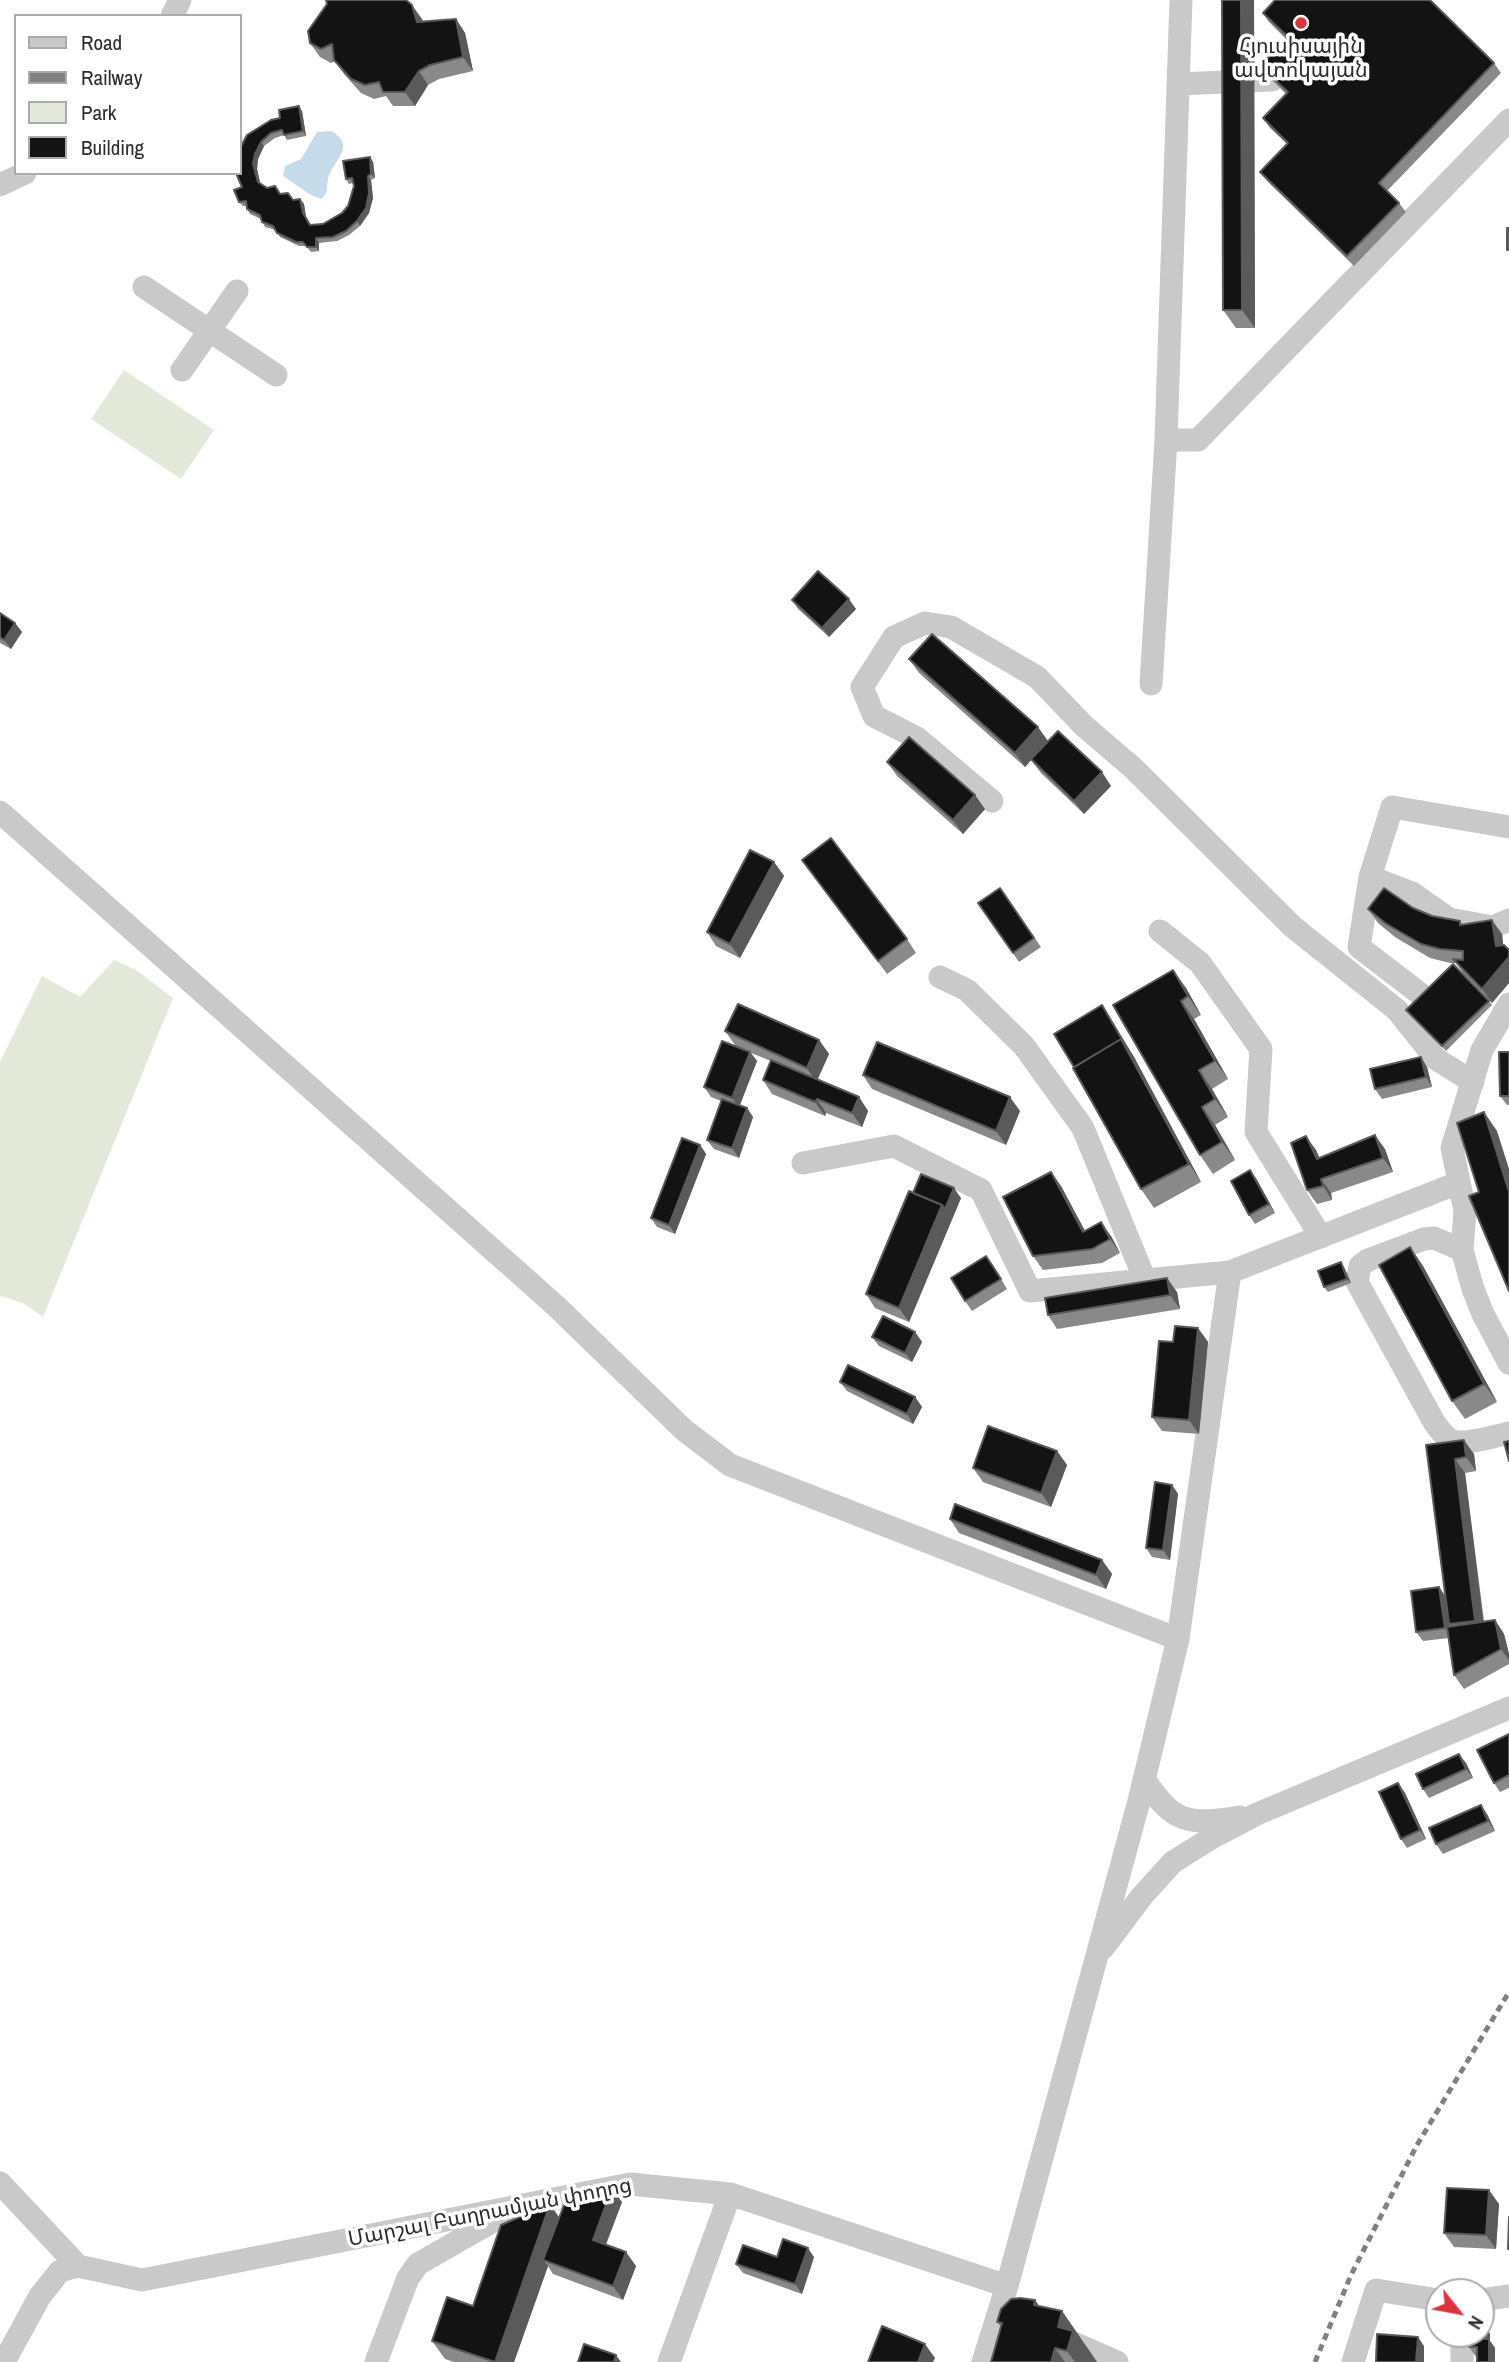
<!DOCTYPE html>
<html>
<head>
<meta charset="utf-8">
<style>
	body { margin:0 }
	#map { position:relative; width:1509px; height:2362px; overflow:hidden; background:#fff; font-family:"Archivo Narrow",sans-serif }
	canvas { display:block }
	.legend { position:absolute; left:14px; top:14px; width:228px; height:161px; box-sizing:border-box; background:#fff; border:2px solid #ababab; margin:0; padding:9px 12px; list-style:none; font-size:21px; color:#2c2c2c }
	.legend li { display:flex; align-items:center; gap:14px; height:35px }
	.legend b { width:35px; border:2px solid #ababab }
	.north { position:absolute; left:1425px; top:2278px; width:70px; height:70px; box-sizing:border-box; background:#fff; border:2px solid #ababab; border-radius:50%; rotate:121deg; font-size:19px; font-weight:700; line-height:28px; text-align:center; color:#2c2c2c }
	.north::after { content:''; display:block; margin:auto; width:24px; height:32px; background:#de333f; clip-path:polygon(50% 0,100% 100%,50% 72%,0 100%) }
</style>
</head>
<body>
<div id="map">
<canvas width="1509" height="2362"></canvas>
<ul class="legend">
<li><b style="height:9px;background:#c9c9c9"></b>Road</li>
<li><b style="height:9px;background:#818181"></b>Railway</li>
<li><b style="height:19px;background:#e2e9d9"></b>Park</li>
<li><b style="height:19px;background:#131313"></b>Building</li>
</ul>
<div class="north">N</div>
</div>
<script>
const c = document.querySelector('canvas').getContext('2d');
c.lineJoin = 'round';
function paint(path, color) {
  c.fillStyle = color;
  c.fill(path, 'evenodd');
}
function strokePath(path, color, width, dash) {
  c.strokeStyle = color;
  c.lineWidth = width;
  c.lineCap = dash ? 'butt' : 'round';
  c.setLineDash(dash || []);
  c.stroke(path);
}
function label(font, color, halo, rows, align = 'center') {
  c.font = font + ' "Archivo Narrow","Noto Sans Armenian",sans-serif';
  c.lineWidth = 7;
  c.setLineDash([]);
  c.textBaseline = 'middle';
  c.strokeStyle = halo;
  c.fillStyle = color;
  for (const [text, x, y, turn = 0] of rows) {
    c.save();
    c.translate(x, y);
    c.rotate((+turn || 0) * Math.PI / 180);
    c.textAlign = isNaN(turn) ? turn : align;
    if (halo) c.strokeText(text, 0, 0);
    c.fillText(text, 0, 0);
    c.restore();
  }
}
paint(new Path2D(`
	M124,370L214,430L181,479L91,419Z
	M114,960L136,970L173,998L43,1317L23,1303L0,1296V1062L42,976L80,997Z`), '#e2e9d9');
paint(new Path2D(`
	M331,131C359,146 331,162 328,179C326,188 329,193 321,199L311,195L283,176L285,166L301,159L317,132Z`), '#c6dbe9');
strokePath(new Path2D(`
	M172,16L180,0
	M1178,84L1272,80
	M0,185L25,173
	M144,287L276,375
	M182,370L237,291
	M1166,440H1198L1509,120
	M1151,684L1166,440L1181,0
	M992,801L917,738L874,716L862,687L894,637L925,623L951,627L1037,677L1084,726L1132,767L1293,927L1397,1010L1436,1059L1473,1082
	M0,812L556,1306L684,1430L730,1465L1178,1639
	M1370,877L1392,807L1509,827
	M1160,931L1200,963L1261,1049L1256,1132L1321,1237
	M940,977L967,990L1024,1046L1083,1128L1145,1280
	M1419,993L1359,947L1370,877L1412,893L1449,919L1493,927L1509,920
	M1509,1004L1482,1050L1452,1148L1465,1211L1462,1250L1473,1289L1483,1314L1509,1363
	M803,1163L894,1146L981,1190L1030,1291L1230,1272
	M1462,1250L1434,1238L1424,1239L1368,1260L1360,1266L1357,1282L1434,1422C1439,1429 1445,1438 1453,1441C1466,1445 1496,1436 1509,1433
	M1144,1779C1174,1824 1188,1825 1240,1817
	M1103,1948L1142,1896L1173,1862L1213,1837L1257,1814L1509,1708
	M0,2183L78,2266L142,2280L630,2184L730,2194L1007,2286
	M1481,2300L1509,2296
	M1462,2334V2362
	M1060,2337L1117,2362
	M4,2362L40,2296L60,2271L78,2266
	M376,2362L408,2278L418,2264L502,2216
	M669,2362L730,2194
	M983,2362L1007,2286L1139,1801L1178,1639L1230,1272L1458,1183
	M1353,2362L1376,2290L1439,2300`), '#c9c9c9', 23);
strokePath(new Path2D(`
	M1315,2362L1351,2275L1417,2145L1509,1992`), '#818181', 5, [7, 5]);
paint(new Path2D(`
	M1222,0H1254L1255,328H1236L1223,310Z
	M1263,13L1494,63L1501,73L1387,191L1399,203L1406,212L1354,266L1267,181L1260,172L1287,144L1270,128L1263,118L1286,94L1267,75L1260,66L1286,39L1269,22Z
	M422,19L423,21L456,19L465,33L473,71L439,79L428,85L415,106H393L386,96L374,99L361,93L344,74L335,61L331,63L320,57L310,43Z
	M302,111L306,136L287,140L284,135L275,138L264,146L258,159L257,169L260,183L267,188L293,200L300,199L304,204L306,217L311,225L323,224L342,213L348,206L354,186L353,183L349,184L346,179L370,157L373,162L375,178L371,180L373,198L369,213L360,226L349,235L337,241L319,243V251L311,252L306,246H299L280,237L276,230L265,227L261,219L250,214L247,209V206H243L239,202L242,187L240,148Z
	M792,600L856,609L829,637L798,609Z
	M0,613L15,623L22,632L11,649L0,643Z
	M909,659L1048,741L1111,786L1084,814L1041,773L1031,760L1025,767L919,673Z
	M887,762L985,809L963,834L897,776Z
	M802,860L907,939L916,953L887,974Z
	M774,862L784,876L740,958L716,946L707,932Z
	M1000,888L1041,947L1019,962L978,903Z
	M1413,908L1432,916L1502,934L1503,945L1509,950V983L1492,1003L1463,973L1456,963H1450L1430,958L1395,937L1378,923L1368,909Z
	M1186,988L1201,1015L1194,1019L1228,1079L1212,1089L1228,1117L1215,1125L1235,1160L1213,1174L1200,1155L1113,1005Z
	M1489,1001L1492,1005L1446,1051L1406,1010Z
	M1111,1019L1134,1057L1201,1182L1154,1208L1141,1189Z
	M725,1031L819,1040L829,1054L818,1079L859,1097L868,1111L862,1127L826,1113L825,1116L772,1094L763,1080L771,1061L751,1053L757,1061L740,1105L747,1108L753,1117L739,1158L714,1149L707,1140L721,1101L711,1097L704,1087L735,1045Z
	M1509,1052V1105H1507L1500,1096Z
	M1421,1057L1427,1067L1432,1087L1382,1099L1375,1089Z
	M863,1075L1020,1111L1006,1145L872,1089Z
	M700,1145L706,1154L675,1234L657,1227L651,1218Z
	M1385,1149L1393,1172L1331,1193L1332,1200L1317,1204L1307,1190L1316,1150L1319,1158Z
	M1250,1170L1257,1180L1275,1213L1255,1224L1249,1215Z
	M1061,1186L1085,1231L1111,1236L1120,1253L1102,1263L1043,1270L1033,1256Z
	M913,1193L961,1198L909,1322L875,1308L866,1294Z
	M1410,1247L1423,1266L1497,1402L1465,1419L1452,1401Z
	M993,1265L1007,1289L972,1311L965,1301Z
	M1344,1267L1351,1283L1328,1292L1324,1287Z
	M1177,1292L1180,1309L1057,1329L1048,1315Z
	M1198,1328L1208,1342L1199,1434L1162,1431L1152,1417L1173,1342Z
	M915,1332L922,1342L912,1362L879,1346L872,1337Z
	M840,1382L915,1397L922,1407L913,1424L847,1391Z
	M1426,1445L1474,1454L1476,1471L1465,1473L1484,1621L1495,1620L1504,1634L1509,1654V1664L1464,1689L1454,1675L1449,1638L1423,1641L1416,1632L1439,1587L1445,1596Z
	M1057,1451L1067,1465L1051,1507L983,1482L973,1468Z
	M1172,1485L1178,1494L1170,1560L1152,1557L1146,1548Z
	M950,1519L1102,1560L1112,1574L1106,1589L959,1533Z
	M1509,1734V1788L1500,1792L1494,1783Z
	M1466,1763L1473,1778L1429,1798L1423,1789Z
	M1398,1783L1405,1793L1426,1839L1407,1848L1401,1839Z
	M1487,1814L1495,1831L1443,1854L1436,1844Z
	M622,2202L606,2245L636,2266L623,2300L553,2274L548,2266L514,2362H454L445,2359L432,2341L473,2306L559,2217Z
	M1499,2204L1496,2249L1454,2247L1444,2233Z
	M777,2257H814L802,2294L743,2273L736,2264Z
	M1035,2300L1039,2306L1062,2311L1097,2362H991L1001,2327L997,2322Z
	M1484,2325L1490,2334V2341L1495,2348V2362H1477V2357H1476L1469,2347Z`), '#898989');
paint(new Path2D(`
	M1241,0H1254L1255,328L1242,310Z
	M412,5L422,19L427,36L417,22Z
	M456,19L465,33L473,71L463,57Z
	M419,71L428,85L415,106L405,92Z
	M299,106L302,111L306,136L303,131Z
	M261,142L264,146L258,159L257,169L261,186L258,182L253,164L255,154Z
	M370,157L373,162L375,178L371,174Z
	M368,176L371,180L373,198L369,213L360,226L357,221Z
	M300,199L304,204L306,217L303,213Z
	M316,238L319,243V251L316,247Z
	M849,599L856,609L829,637L822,628Z
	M15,623L22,632L11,649L4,640Z
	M1038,727L1048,741L1025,767L1015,753Z
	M1102,772L1111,786L1084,814L1074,801Z
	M975,795L985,809L963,834L953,820Z
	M774,862L784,876L740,958L730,944Z
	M1492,920L1502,934L1505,960L1496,946Z
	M1509,957V983L1492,1003L1482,989Z
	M1173,970L1186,988L1201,1015L1188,996Z
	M1181,1001L1194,1019L1228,1079L1215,1061Z
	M1102,1005L1134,1057L1201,1182L1189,1164L1121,1039Z
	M819,1040L829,1054L816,1082L807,1068Z
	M750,1052L757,1061L739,1107L732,1098Z
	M1421,1057L1427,1067L1432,1087L1426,1077Z
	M1199,1070L1212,1089L1228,1117L1215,1099Z
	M859,1097L868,1111L862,1127L852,1113Z
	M1010,1097L1020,1111L1006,1145L996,1131Z
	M817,1099L826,1113L825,1116L815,1102Z
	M1202,1107L1215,1125L1235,1160L1222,1142Z
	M747,1108L753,1117L739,1158L732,1148Z
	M1484,1112L1497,1131L1509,1169V1192Z
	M1375,1135L1385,1149L1393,1172L1383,1158Z
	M1306,1136L1316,1150L1326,1173L1317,1159Z
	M700,1145L706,1154L675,1234L669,1225Z
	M1250,1170L1257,1180L1275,1213L1269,1204Z
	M1051,1172L1061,1186L1093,1246L1083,1232Z
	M1321,1179L1331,1193L1332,1200L1323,1186Z
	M954,1188L961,1198L909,1322L899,1308L942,1205Z
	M1101,1222L1111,1236L1120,1253L1110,1239Z
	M1410,1247L1423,1266L1497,1402L1484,1384Z
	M1341,1262L1344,1267L1351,1283L1347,1279Z
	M1167,1278L1177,1292L1180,1309L1170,1295Z
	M1198,1328L1208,1342L1199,1434L1189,1420Z
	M915,1332L922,1342L912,1362L905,1353Z
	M915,1397L922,1407L913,1424L907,1414Z
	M1464,1440L1474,1454L1476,1471L1466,1457Z
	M1057,1451L1067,1465L1051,1507L1041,1493Z
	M1455,1459L1465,1473L1485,1635L1475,1621Z
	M1172,1485L1178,1494L1170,1560L1163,1550Z
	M1102,1560L1112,1574L1106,1589L1096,1575Z
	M1439,1587L1446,1597L1451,1637L1445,1628Z
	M1495,1620L1504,1634L1509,1654V1660L1501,1649Z
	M1459,1754L1466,1763L1473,1778L1466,1769Z
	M1398,1783L1405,1793L1426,1839L1420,1830Z
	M1481,1805L1487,1814L1495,1831L1488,1821Z
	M612,2188L622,2202L602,2254L593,2240Z
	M1489,2190L1499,2204L1496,2249L1486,2235Z
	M550,2204L563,2223L543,2260L548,2266L514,2362H495Z
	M808,2248L814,2257L802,2294L795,2284Z
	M626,2252L636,2266L623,2300L613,2286Z
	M1035,2300L1068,2348L1058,2327L1062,2311L1097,2362H1075L1034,2305Z
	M1484,2325L1490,2334V2341L1495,2348V2362H1489L1484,2339Z
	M1418,2337L1424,2346V2362H1416Z
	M925,2344L935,2358L933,2362H918Z
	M1055,2348L1065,2362H1051Z
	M616,2355L621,2362H614Z`), '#5a5a5a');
const building = new Path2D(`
	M326,0H406L412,5L417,22L456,19L463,57L430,65L419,71L405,92H383L379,82L365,85L351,79L334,60L332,44L321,49L310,43L308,31L327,4Z
	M1222,0H1241L1242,310H1223Z
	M1275,0H1430L1494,63L1379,183L1399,203L1347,256L1260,172L1288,143L1263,118L1288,92L1260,66L1288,37L1263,13Z
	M299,106L303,131L284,135L282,130L271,133L261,142L255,154L253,164L258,182L267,188L275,186L280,194L288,193L293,200L300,199L303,213L310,225L323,224L342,213L348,206L354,186L352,178L346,179L343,161L370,157L371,174L368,176L369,193L366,208L357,221L346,231L333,237L316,238V247H307L303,242H296L277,233L273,226L262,222L260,215L247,209L246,201L239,202L234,190L242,187L236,173H240V148L247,135L271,120L280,118L279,110Z
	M1507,228H1509V250H1507Z
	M818,571L849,599L822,628L792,600Z
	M0,613L15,623L4,640L0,637Z
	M932,634L1038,727L1015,753L909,659Z
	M1058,731L1102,772L1074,801L1031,759Z
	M909,737L975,795L953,820L887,762Z
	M831,838L907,939L878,961L802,860Z
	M750,850L774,862L730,944L707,932Z
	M1000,888L1034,938L1013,953L978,903Z
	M1384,888L1413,908L1432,916L1460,921V925L1492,920L1496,946L1504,945L1509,950V957L1482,989L1453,959L1463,960V951L1440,949L1421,944L1385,923L1368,909Z
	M1453,964L1489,1001L1442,1046L1406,1010Z
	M1173,970L1188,996L1181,1001L1215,1061L1199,1070L1215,1099L1202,1107L1222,1142L1200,1155L1113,1005Z
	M738,1004L819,1040L807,1068L725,1031Z
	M1102,1005L1124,1043L1121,1039L1074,1067L1054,1034Z
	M1121,1039L1189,1164L1141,1189L1073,1068Z
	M722,1041L750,1052L732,1098L704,1087Z
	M877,1042L1010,1097L996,1131L863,1075Z
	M1499,1052H1509V1096H1500Z
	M1421,1057L1426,1077L1375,1089L1370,1069Z
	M771,1060L859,1097L852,1113L817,1099L815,1102L763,1080Z
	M722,1099L747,1108L732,1148L707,1140Z
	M1484,1112L1509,1192V1291L1469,1196L1479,1192L1457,1123Z
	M1375,1135L1383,1158L1321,1179L1323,1186L1307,1190L1291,1143L1306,1136L1317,1159Z
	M682,1138L700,1145L669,1225L651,1218Z
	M1250,1170L1269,1204L1249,1215L1231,1181Z
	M1051,1172L1083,1232L1101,1222L1110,1239L1092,1249L1033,1256L1003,1197Z
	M921,1174L954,1188L945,1209L942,1205L913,1193Z
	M909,1191L942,1205L899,1308L866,1294Z
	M1410,1247L1484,1384L1452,1401L1379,1265Z
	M986,1256L1001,1279L965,1301L951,1278Z
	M1341,1262L1347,1279L1324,1287L1318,1271Z
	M1167,1278L1170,1295L1048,1315L1045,1298Z
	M883,1316L915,1332L905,1353L872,1337Z
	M1175,1326L1198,1328L1189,1420L1152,1417L1159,1341L1173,1342Z
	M848,1365L915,1397L907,1414L840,1382Z
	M988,1426L1057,1451L1041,1493L973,1468Z
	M1464,1440L1466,1457L1455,1459L1475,1621L1449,1624L1426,1445Z
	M1509,1441V1461L1504,1442Z
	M1155,1482L1172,1485L1163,1550L1146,1548Z
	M955,1504L1102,1560L1096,1575L950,1519Z
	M1439,1587L1445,1628L1416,1632L1411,1591Z
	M1495,1620L1501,1649L1454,1675L1447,1627Z
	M1509,1734V1775L1494,1783L1477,1750Z
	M1459,1754L1466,1769L1423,1789L1416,1774Z
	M1398,1783L1420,1830L1401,1839L1379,1792Z
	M1481,1805L1488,1821L1436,1844L1429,1828Z
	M612,2188L593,2240L626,2252L613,2286L543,2260L564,2205Z
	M1447,2188L1489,2190L1486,2235L1444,2233Z
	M550,2204L495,2362L432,2341L447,2297L473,2306L501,2225Z
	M1509,2217V2249H1508Z
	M783,2239L808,2248L795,2284L736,2264L743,2245L777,2257Z
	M1020,2298L1035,2300L1034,2305L1062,2311L1058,2327L1073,2331L1067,2351L1055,2348L1051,2362H991L1002,2323L997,2322L1001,2309L1011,2299Z
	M1481,2325H1484V2339H1489V2362H1477V2347H1469V2334H1481Z
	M882,2326L925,2344L918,2362H868Z
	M1377,2334L1418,2337L1416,2362H1376Z
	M584,2344L616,2355L614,2362H578Z`);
paint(building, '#131313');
strokePath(building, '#5a5a5a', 2);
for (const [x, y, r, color] of [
	[1301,23,7,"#de333f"]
]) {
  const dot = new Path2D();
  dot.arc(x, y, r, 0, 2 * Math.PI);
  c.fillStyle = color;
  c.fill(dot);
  strokePath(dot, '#fff', 2.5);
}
label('21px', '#2c2c2c', '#fff', [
	["Հյուսիսային",1301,47],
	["ավտոկայան",1301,71]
]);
label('21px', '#2c2c2c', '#fff', [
	["Մարշալ Բաղրամյան փողոց",490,2213,-11]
]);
</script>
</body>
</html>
